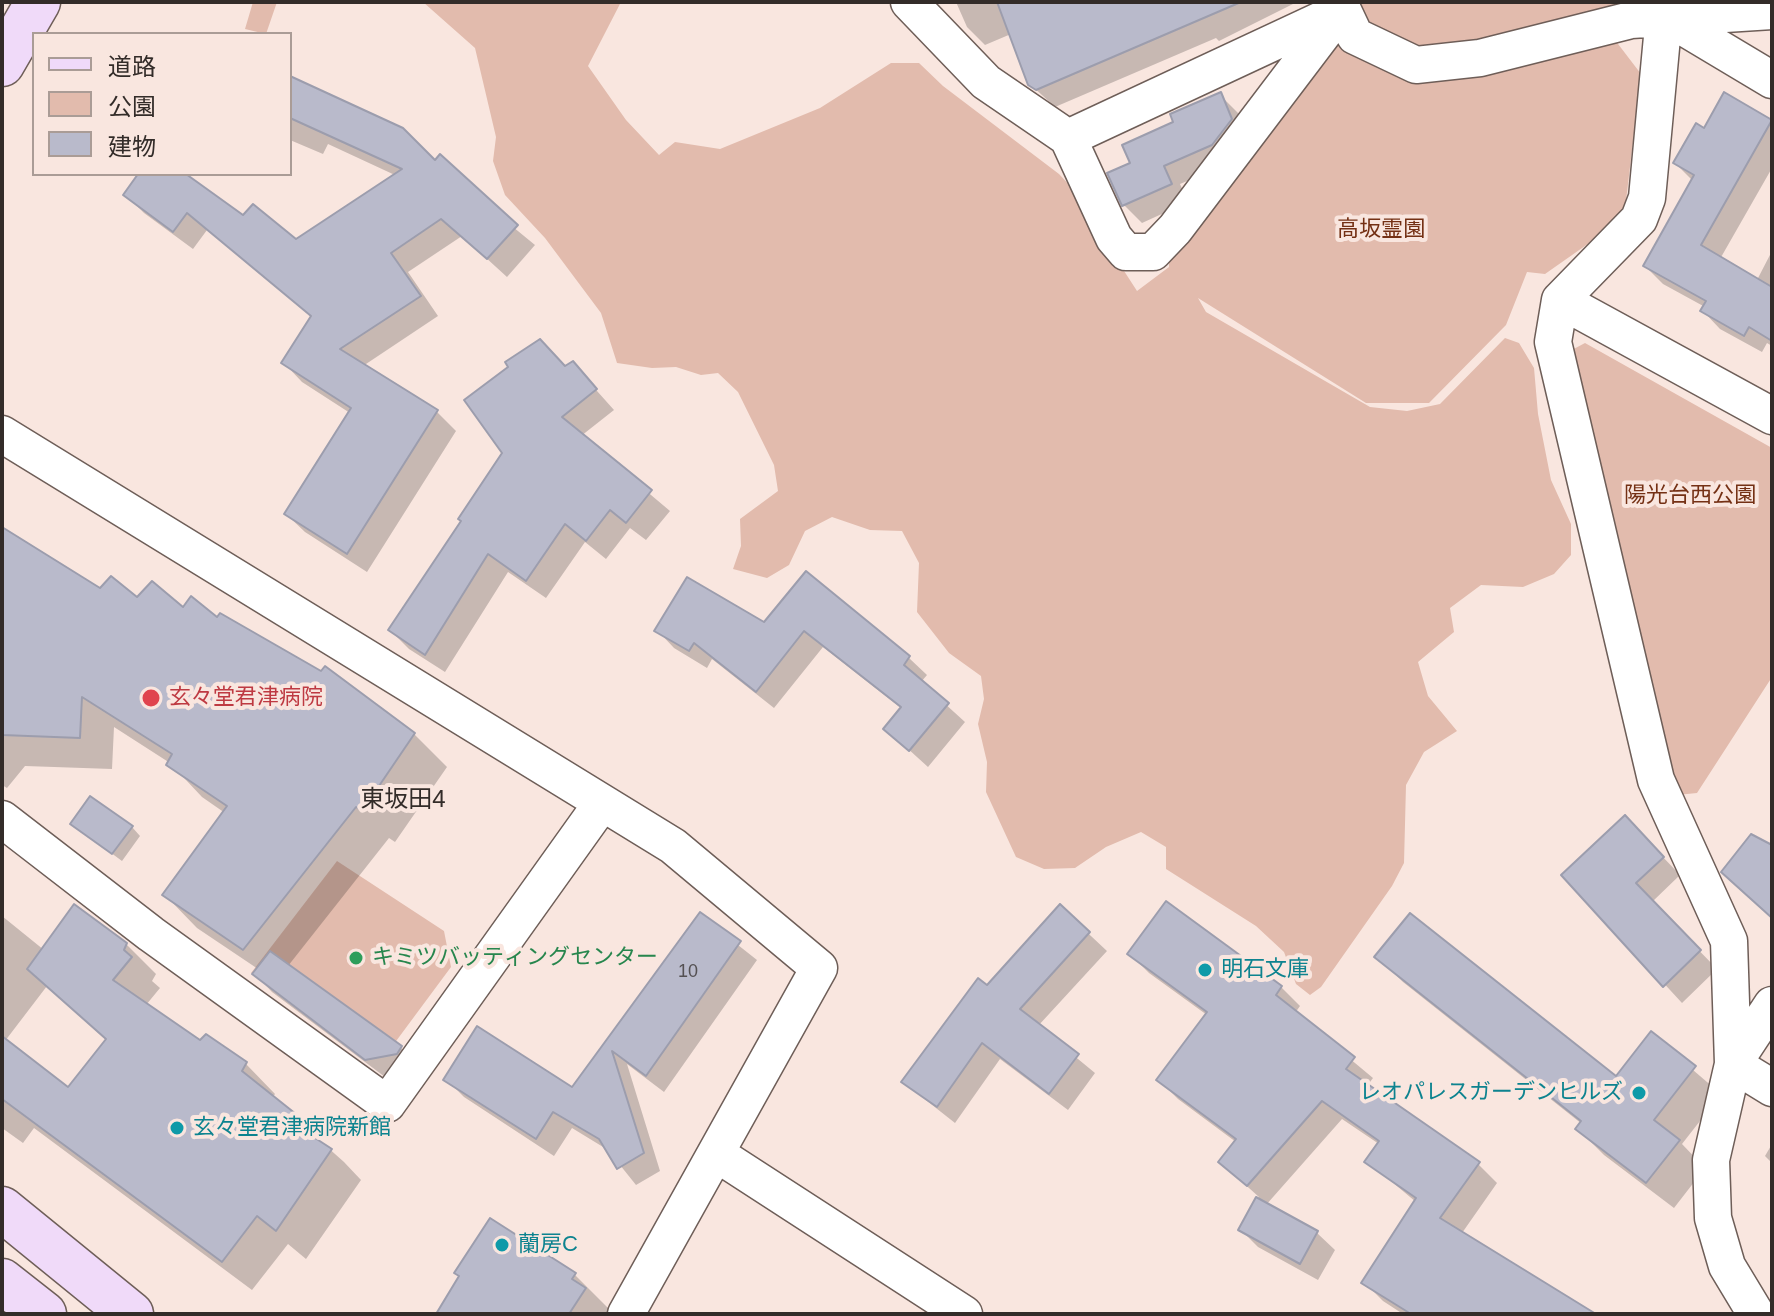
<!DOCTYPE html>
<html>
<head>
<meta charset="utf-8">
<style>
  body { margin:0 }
  #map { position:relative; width:1774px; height:1316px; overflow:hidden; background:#f9e6df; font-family:Arial,"Noto Sans JP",sans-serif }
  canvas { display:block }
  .frame { position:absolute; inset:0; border:4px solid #332c29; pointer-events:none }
  .legend { position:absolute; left:32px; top:32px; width:260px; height:144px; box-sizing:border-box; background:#f9e6df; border:2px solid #aa9c96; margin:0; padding:10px 14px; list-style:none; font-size:24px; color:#332c29 }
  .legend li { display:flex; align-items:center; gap:16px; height:40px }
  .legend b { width:40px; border:2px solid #aa9c96 }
</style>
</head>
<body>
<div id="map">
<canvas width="1774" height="1316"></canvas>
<div class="frame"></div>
<ul class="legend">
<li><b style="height:10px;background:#f0daf9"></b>道路</li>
<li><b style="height:22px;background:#e2bbad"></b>公園</li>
<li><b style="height:22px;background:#b9bacb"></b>建物</li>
</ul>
</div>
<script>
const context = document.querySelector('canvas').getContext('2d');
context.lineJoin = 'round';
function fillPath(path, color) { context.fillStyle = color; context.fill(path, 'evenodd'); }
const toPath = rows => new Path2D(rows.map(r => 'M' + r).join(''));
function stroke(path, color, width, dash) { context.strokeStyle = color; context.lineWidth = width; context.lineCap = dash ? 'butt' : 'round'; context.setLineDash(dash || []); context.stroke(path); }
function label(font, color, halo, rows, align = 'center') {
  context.font = font + ' Arial,"Noto Sans JP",sans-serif'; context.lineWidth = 8; context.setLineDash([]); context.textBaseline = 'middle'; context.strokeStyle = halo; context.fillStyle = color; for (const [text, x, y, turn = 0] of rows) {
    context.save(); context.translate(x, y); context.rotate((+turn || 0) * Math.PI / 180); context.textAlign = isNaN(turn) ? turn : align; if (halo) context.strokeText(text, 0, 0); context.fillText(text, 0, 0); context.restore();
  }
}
fillPath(toPath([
  [253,2,277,2,266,34,245,29],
  [423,2,621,2,588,66,626,120,659,155,675,142,720,149,820,108,891,63,919,63,943,86,1059,174,1090,207,1106,243,1137,291,1169,267,1169,258,1337,40,1385,63,1615,40,1641,74,1625,209,1612,227,1545,274,1527,272,1506,325,1429,403,1366,403,1198,298,1206,312,1370,407,1407,411,1440,404,1505,338,1519,343,1534,368,1538,414,1551,480,1571,524,1571,555,1554,574,1523,587,1481,585,1450,608,1454,632,1418,662,1428,696,1457,731,1424,752,1406,785,1404,863,1392,886,1321,987,1310,995,1296,984,1284,952,1256,926,1166,869,1166,847,1141,832,1106,847,1075,868,1044,869,1016,857,986,792,987,762,978,724,984,699,981,676,949,653,917,612,919,563,902,531,870,530,832,517,805,531,789,565,767,578,733,569,741,546,740,519,778,491,774,465,738,392,718,373,701,375,676,367,652,368,617,363,601,313,545,238,505,195,493,161,496,137,475,48],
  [1355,2,1620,2,1620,13,1419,58,1368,29],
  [1585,343,1772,448,1772,677,1697,793,1677,795,1570,351],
  [337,861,444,931,451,967,385,1056,365,1060,251,973]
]), '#e2bbad');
fillPath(toPath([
  [956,2,1297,2,1219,41,1216,38,1055,107,1030,84,1011,34,985,45,967,27],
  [290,80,435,163,535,245,507,277,462,236,408,272,438,316,363,366,437,412,456,431,367,572,305,532,286,514,350,413,302,382,284,363,313,318,207,230,193,249,144,213,125,194,140,174,183,174,244,218,296,242,397,176,328,144,323,154,290,140],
  [1220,95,1238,113,1249,137,1230,163,1180,184,1188,202,1142,223,1124,205,1132,164],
  [1771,121,1772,168,1720,259,1757,280,1772,251,1772,346,1767,343,1762,352,1720,329,1703,311,1705,307,1663,284,1645,266,1693,181,1675,163,1705,131],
  [572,363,614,410,581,436,670,511,646,540,630,528,606,559,585,542,546,598,508,572,445,672,409,649,390,630,566,368],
  [2,552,101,591,218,620,322,673,326,669,414,734,447,767,395,842,389,838,288,966,401,1048,419,1066,385,1077,272,992,255,974,258,969,197,928,165,895,225,813,202,797,170,763,114,727,112,769,25,766,7,788,2,785],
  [806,574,909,658,927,675,921,682,965,722,928,767,885,728,902,709,823,647,774,708,712,659,707,668,674,648,657,630,764,624],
  [72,824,132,827,140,836,122,861],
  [1642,835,1680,875,1652,902,1717,969,1682,1003,1564,875],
  [1167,904,1281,987,1300,1006,1295,1013,1373,1078,1367,1086,1478,1164,1497,1183,1462,1233,1584,1314,1403,1314,1383,1301,1364,1282,1416,1202,1367,1161,1379,1144,1342,1119,1266,1205,1317,1233,1335,1250,1318,1280,1258,1247,1241,1230,1259,1197,1220,1162,1236,1142,1178,1099,1159,1080,1207,1015,1149,973,1130,954],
  [1060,907,1107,951,1038,1026,1095,1073,1068,1110,1000,1059,955,1123,903,1082],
  [700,915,757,960,664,1092,627,1064,660,1171,636,1185,608,1150,572,1128,554,1156,464,1097,446,1079,572,1090],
  [2,916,44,950,126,944,156,974,152,981,160,988,146,1005,200,1043,246,1064,275,1094,272,1098,344,1162,361,1180,306,1259,288,1244,252,1290,34,1128,23,1143,2,1128],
  [47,986,107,1041,68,1090,5,1041],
  [1377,956,1617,1079,1651,1034,1721,1094,1682,1144,1705,1168,1674,1208,1604,1155,1578,1129,1582,1124,1403,982],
  [1772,1144,1772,1163,1765,1156],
  [575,1275,614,1314,439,1314]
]), '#0003');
const building = toPath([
  [997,2,1241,2,1036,90,1028,85,997,2],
  [290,76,403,128,435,160,440,154,518,225,487,259,441,219,391,253,421,296,340,349,438,410,347,554,284,514,351,408,281,363,311,316,187,213,173,232,123,195,138,174,186,174,243,215,253,204,296,239,402,169,290,118,290,76],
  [1221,92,1232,119,1212,145,1164,166,1172,184,1122,206,1107,173,1130,163,1122,145,1173,122,1170,114,1221,92],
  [1724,92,1772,120,1701,245,1772,287,1772,341,1749,327,1744,336,1700,311,1706,301,1643,266,1694,175,1673,163,1696,123,1704,128,1724,92],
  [540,339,565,366,573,361,597,389,562,417,652,490,626,523,610,510,586,541,565,524,526,581,488,554,425,655,388,630,461,521,458,519,502,453,464,400,508,367,505,362,540,339],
  [2,527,100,588,111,576,137,597,152,581,183,607,191,596,217,617,220,613,321,671,325,666,415,733,362,811,356,807,243,950,162,895,227,806,166,765,172,754,82,697,80,738,2,735,2,527],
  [806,571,910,656,904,665,949,703,909,751,883,729,901,707,804,631,756,692,694,643,689,651,654,631,687,577,764,622,806,571],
  [90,796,133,826,112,854,70,824,90,796],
  [1625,815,1664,857,1636,883,1701,950,1663,987,1561,875,1625,815],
  [1751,834,1772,845,1772,918,1721,872,1751,834],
  [1166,901,1282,986,1276,995,1355,1057,1346,1069,1480,1162,1440,1218,1596,1314,1411,1314,1361,1283,1416,1198,1364,1162,1379,1141,1322,1101,1247,1186,1218,1162,1236,1139,1156,1080,1207,1012,1127,954,1166,901],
  [74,904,127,943,124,950,132,957,113,980,200,1040,206,1034,247,1062,242,1071,316,1130,312,1136,332,1149,276,1231,257,1216,222,1262,2,1099,2,1036,68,1087,106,1039,27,969,74,904],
  [1060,904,1090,932,1020,1009,1079,1054,1049,1094,982,1043,937,1107,901,1082,978,978,987,985,1060,904],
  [700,912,741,941,646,1076,612,1051,644,1153,617,1169,599,1139,553,1112,536,1139,443,1080,477,1026,572,1087,700,912],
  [1410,913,1616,1076,1651,1031,1696,1066,1654,1120,1680,1140,1646,1183,1575,1129,1581,1121,1374,957,1410,913],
  [270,951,402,1046,397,1054,365,1060,252,974,270,951],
  [1256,1197,1318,1231,1300,1264,1238,1230,1256,1197],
  [490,1218,576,1273,572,1279,586,1288,569,1314,436,1314,459,1276,454,1273,490,1218]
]);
fillPath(building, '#b9bacb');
stroke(building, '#9c9dad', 2);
const street = toPath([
  [909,2,986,82,1068,138,1114,238,1126,252,1153,252,1175,229,1341,10],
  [1339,2,1355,36,1416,65,1480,58,1631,20,1772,11],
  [1068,138,1336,13],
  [1560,300,1772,416],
  [2,434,673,846,819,968,626,1314],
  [2,819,151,934,387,1104,602,803],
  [1733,1064,1772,1005],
  [1733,1064,1772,1088],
  [717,1154,964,1314],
  [1756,1314,1727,1266,1713,1218,1711,1160,1733,1064,1729,941,1656,780,1553,342,1560,300,1639,219,1647,198,1662,37,1670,19,1772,80]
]);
const secondary = toPath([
  [2,64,38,2],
  [2,1209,131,1314],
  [2,1281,44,1314]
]);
stroke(street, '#6e5e58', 39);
stroke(secondary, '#6e5e58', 47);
stroke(street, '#fff', 36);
stroke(secondary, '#f0daf9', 44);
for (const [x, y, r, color] of [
  [151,698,10,"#e0444e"],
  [356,958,8,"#2e9e5b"],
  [1205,970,8,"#0f9aa8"],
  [1639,1093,8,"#0f9aa8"],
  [177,1128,8,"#0f9aa8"],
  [502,1245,8,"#0f9aa8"]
]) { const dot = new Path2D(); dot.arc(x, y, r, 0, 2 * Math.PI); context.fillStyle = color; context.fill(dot); stroke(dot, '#f9e6df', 3); }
label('18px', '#545052', null, [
  ["10",688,972]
]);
label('22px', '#743014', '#f9e6df', [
  ["高坂霊園",1381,230],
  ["陽光台西公園",1690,496]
]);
label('22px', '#be3a42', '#f9e6df', [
  ["玄々堂君津病院",169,698]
], 'left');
label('22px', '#27864d', '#f9e6df', [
  ["キミツバッティングセンター",372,958]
], 'left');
label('22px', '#0d838f', '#f9e6df', [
  ["明石文庫",1221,970],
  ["レオパレスガーデンヒルズ",1623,1093,"right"],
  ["玄々堂君津病院新館",193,1128],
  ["蘭房C",518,1245]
], 'left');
label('24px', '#332c29', '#f9e6df', [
  ["東坂田4",403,800]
]);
</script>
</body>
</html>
